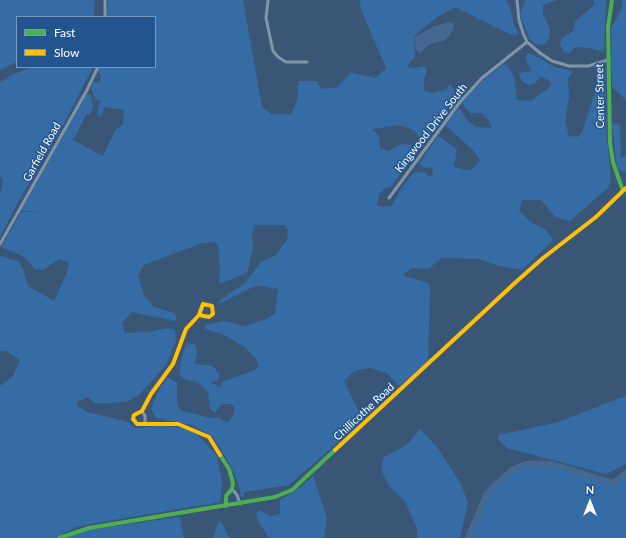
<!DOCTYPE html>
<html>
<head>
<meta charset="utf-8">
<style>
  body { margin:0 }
  #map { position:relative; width:626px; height:538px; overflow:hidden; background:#3a5676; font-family:Lato,sans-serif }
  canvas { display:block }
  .legend { position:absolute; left:16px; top:16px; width:140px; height:52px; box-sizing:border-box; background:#22558f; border:1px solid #7a99bc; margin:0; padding:5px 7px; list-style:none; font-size:12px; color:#fff }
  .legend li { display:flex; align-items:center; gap:8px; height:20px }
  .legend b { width:20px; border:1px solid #7a99bc }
  .north { position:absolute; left:570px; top:482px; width:40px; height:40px; -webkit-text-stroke:3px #22558f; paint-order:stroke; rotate:0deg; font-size:11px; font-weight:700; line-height:16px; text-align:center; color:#fff }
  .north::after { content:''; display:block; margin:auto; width:14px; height:18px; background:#fff; clip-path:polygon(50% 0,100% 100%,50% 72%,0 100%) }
</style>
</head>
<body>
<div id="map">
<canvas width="626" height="538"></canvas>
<ul class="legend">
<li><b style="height:5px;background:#4caf50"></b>Fast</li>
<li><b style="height:5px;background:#ffc107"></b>Slow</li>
</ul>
<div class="north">N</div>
</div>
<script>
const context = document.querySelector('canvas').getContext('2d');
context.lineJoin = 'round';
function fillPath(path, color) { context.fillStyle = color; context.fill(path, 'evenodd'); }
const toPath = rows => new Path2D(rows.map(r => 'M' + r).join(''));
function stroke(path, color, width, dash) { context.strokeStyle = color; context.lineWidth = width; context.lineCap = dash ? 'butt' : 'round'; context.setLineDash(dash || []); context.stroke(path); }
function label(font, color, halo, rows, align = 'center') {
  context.font = font + ' Lato,sans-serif'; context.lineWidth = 3; context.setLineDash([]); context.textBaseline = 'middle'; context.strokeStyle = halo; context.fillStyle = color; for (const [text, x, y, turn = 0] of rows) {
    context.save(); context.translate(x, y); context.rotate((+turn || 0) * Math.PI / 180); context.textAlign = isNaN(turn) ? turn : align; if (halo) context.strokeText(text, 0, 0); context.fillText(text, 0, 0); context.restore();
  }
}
fillPath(toPath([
  [0,0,95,0,94,17,17,17,17,62,0,70],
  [108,0,243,0,262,107,271,114,291,114,297,101,299,81,317,81,321,89,338,87,351,72,375,78,386,68,361,10,360,0,506,0,510,8,514,25,519,34,512,35,497,28,455,7,436,18,414,36,415,56,407,67,414,68,425,66,427,71,424,78,424,91,432,93,446,90,450,84,454,89,455,100,435,130,423,143,414,130,399,125,372,129,379,136,380,148,388,151,402,144,411,145,412,149,408,163,392,186,385,188,379,195,377,205,381,207,392,206,399,192,413,173,424,172,430,177,433,173,432,167,424,168,419,164,438,136,457,149,454,166,464,170,473,169,480,160,473,150,445,125,459,108,468,121,476,127,492,128,489,121,482,113,471,113,465,108,463,101,483,80,501,66,506,64,514,77,517,100,531,101,549,88,552,82,541,77,536,82,529,85,522,82,519,73,531,71,525,58,528,53,542,59,554,67,573,71,568,79,569,97,565,121,569,136,578,137,582,132,598,84,598,78,602,71,605,71,606,128,611,180,608,188,570,221,555,217,541,200,522,200,519,210,529,221,546,230,553,240,522,270,499,266,479,259,442,258,428,269,412,268,404,274,404,276,428,283,430,287,428,362,399,386,387,373,370,368,354,371,344,381,362,418,350,432,289,485,244,492,244,498,241,496,238,483,230,464,213,437,193,425,156,418,151,409,157,393,167,377,177,383,177,404,182,411,206,417,220,418,227,423,233,417,235,408,232,404,222,404,215,413,210,409,208,392,197,382,184,379,181,376,179,372,183,354,186,345,195,343,197,353,195,364,213,366,220,376,218,380,211,382,215,385,221,387,222,382,255,370,259,366,256,359,245,347,222,334,205,329,205,325,223,321,246,326,266,319,275,314,278,288,272,289,269,287,255,286,219,304,220,300,245,283,261,262,275,256,287,240,288,230,285,225,255,225,252,234,253,248,247,273,219,284,220,271,218,244,213,242,202,243,144,265,138,276,144,295,154,307,174,313,177,319,175,321,132,312,122,323,125,333,147,332,169,328,175,330,176,341,166,365,139,395,128,401,113,403,95,403,88,397,78,401,77,406,87,412,128,422,135,428,161,426,183,428,197,434,217,456,222,483,220,502,79,526,54,538,0,538,0,386,13,376,20,360,6,351,0,351,0,256,18,261,23,269,28,286,54,301,67,272,69,263,59,259,43,270,35,269,23,256,1,247,21,212,47,212,56,202,46,212,21,211,86,95,90,94,91,97,93,107,90,115,87,113,73,140,103,156,116,129,123,125,124,110,104,107,102,117,97,114,100,101,96,100,91,89,93,82,99,82,101,75,98,71,101,67,155,67,155,17,107,17],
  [526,0,557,0,543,5,543,14,550,30,549,38,545,44,536,45,529,38,520,14],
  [593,0,606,0,604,52,591,48,575,47,570,53,564,52,560,45,561,39,573,31,575,21,592,7,595,3],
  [622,0,626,0,626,100,612,87,611,28,622,9],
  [32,67,93,67,60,131,18,202,0,237,0,195,3,181,0,176,0,82,12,75],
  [612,123,620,125,621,158,626,156,626,171,622,172,617,167],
  [626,396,626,464,606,474,507,448,499,440,498,435,555,423],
  [420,429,437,447,461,484,468,503,460,538,417,538,417,528,404,500,390,487,381,470,383,458,408,444],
  [526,464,552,464,612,483,626,473,626,538,468,538,487,493,512,470],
  [313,476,327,518,324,538,269,538,259,522,256,514,260,510,270,516,280,514,280,500,301,487],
  [180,517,184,538,65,538,75,533,94,529],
  [219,521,223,525,229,538,213,538]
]), '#366ca5');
fillPath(toPath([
  [450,22,453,23,454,27,449,36,445,40,428,45,421,53,416,50,415,37,434,26]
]), '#456890');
stroke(toPath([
  [468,538,487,493,512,470,526,464,552,464,613,483,626,473]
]), '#456890', 6);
stroke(toPath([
  [268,0,266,18,273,51,278,57,286,62,307,62],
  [517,0,519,20,523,33,527,42,540,53,552,61,569,66,588,66,608,60],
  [105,17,105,0],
  [389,198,460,102,482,78,527,42],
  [0,244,87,90,98,67],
  [142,411,145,416,145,424],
  [232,489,237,495,240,504]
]), '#8195a9', 3);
stroke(toPath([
  [612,0,608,27,610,143,613,162,623,191],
  [220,455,229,469,233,483,232,489,226,496,226,506],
  [59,538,89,528,275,497,292,490,335,450]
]), '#4caf50', 4);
stroke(toPath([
  [199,315,209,317,213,314,212,306,203,304,199,315,186,329,173,364,151,394,142,411,134,415,133,419,137,424,178,424,209,437,220,455],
  [335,450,517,281,543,258,596,217,626,188]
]), '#ffc107', 4);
label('11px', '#fff', '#22558f', [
  ["Center Street",600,96,-91],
  ["Kingwood Drive South",431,128,-52],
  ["Garfield Road",42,152,-61],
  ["Chillicothe Road",364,412,-43]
]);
</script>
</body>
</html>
